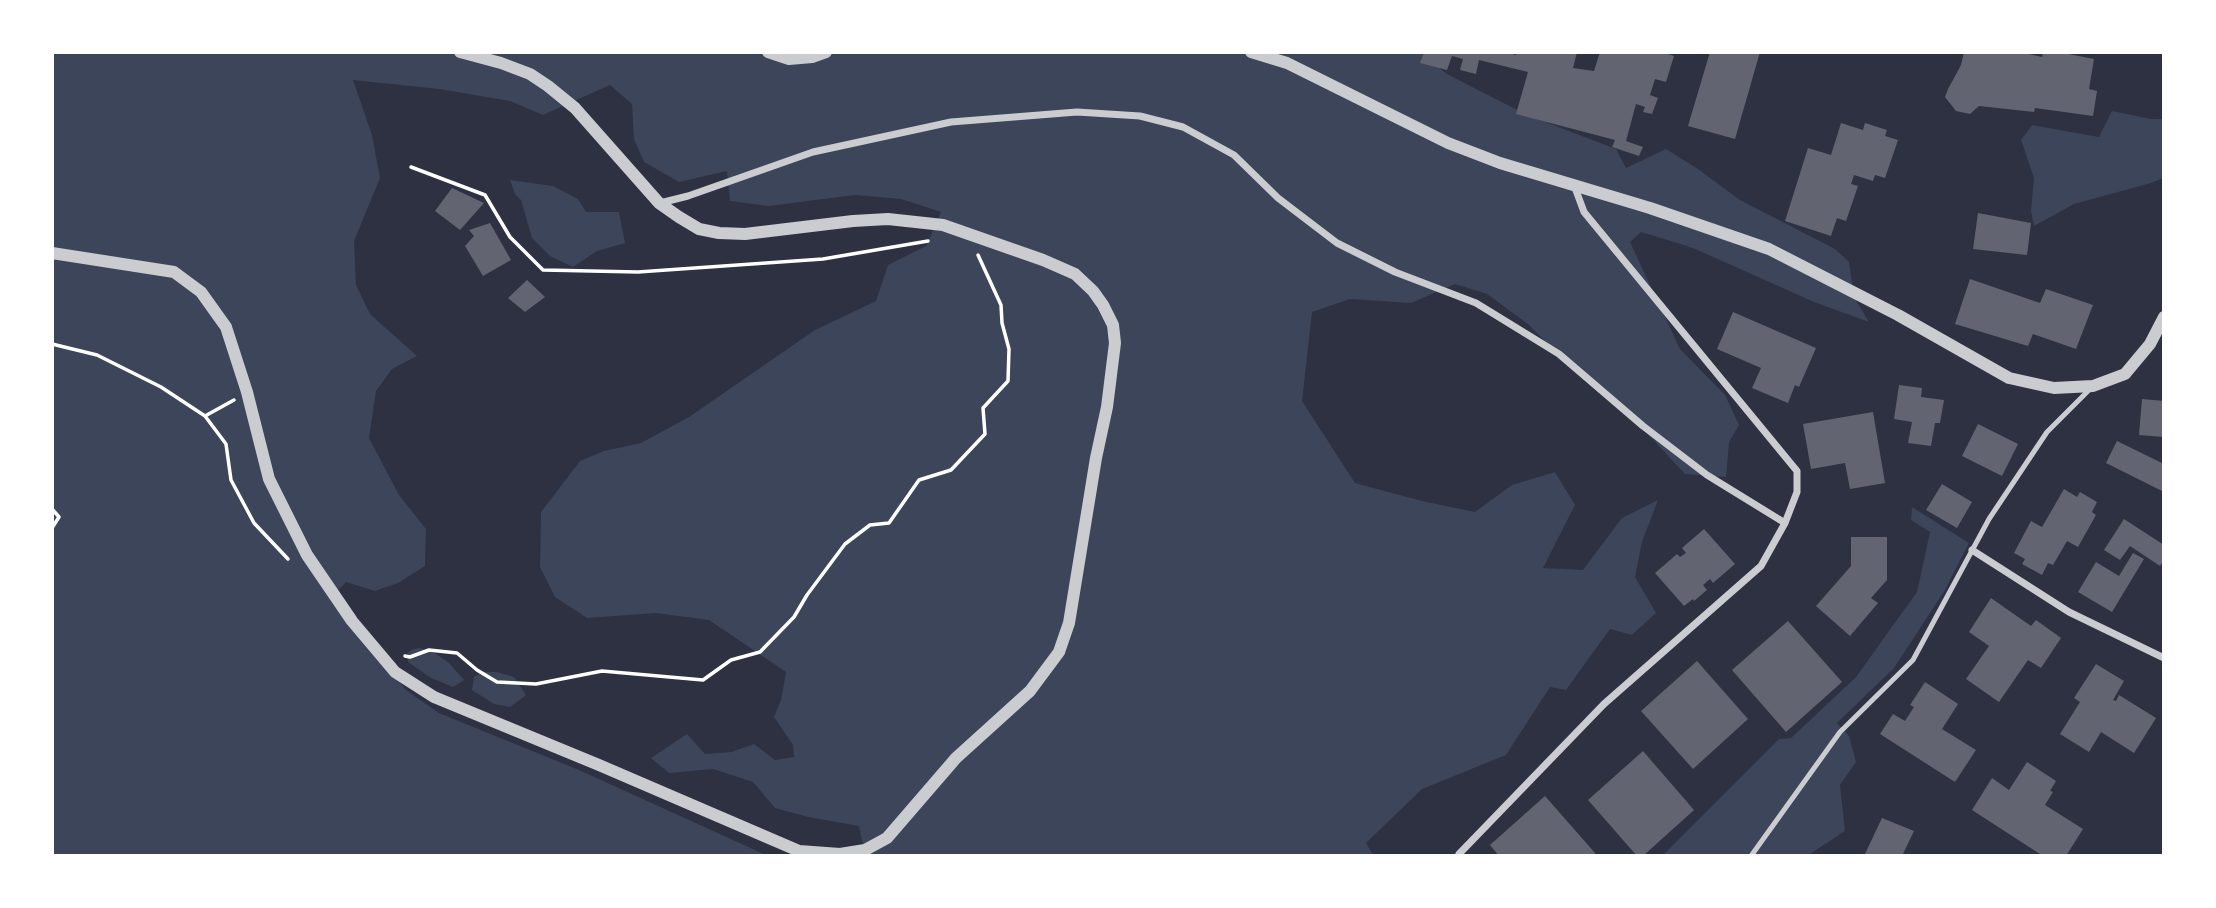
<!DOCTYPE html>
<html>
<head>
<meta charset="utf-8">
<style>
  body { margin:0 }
  #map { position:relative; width:2216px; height:908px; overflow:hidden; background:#2d3142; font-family:Roboto,sans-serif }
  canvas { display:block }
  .frame { position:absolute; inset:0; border:54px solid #fff; pointer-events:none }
</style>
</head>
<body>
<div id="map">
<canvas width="2216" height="908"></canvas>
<div class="frame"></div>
</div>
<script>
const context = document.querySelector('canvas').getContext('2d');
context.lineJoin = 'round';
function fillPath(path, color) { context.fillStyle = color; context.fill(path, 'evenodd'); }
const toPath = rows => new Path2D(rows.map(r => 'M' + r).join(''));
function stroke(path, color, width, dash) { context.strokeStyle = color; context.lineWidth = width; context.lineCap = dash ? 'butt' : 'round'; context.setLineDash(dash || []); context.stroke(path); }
fillPath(toPath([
  [52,53,1421,53,1447,74,1527,115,1616,149,1626,168,1666,149,1698,169,1740,200,1835,249,1849,262,1854,297,1869,322,1814,302,1693,248,1641,232,1630,242,1680,349,1725,395,1739,425,1729,442,1726,477,1685,474,1631,416,1570,366,1529,325,1487,294,1455,284,1411,303,1350,299,1312,312,1302,401,1355,483,1422,501,1475,512,1512,485,1555,472,1575,505,1543,568,1583,570,1622,518,1658,500,1642,542,1635,577,1656,613,1632,635,1610,629,1566,690,1550,687,1506,755,1422,789,1366,843,1373,855,865,855,859,826,808,817,775,808,753,782,713,769,669,773,651,758,687,734,705,754,731,752,754,744,775,760,794,757,793,745,774,717,781,700,786,672,709,620,656,613,587,618,555,597,540,567,541,512,580,461,604,451,641,443,689,417,815,330,876,301,888,265,926,246,941,212,901,199,855,195,769,206,730,201,727,171,679,182,644,162,634,139,632,104,610,85,543,115,510,101,439,89,353,80,372,135,380,178,354,241,356,285,370,314,417,356,392,369,376,391,369,438,399,495,426,529,425,566,398,583,375,591,346,582,330,599,406,690,439,713,579,770,766,855,53,855],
  [2112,111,2151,119,2163,119,2163,178,2151,183,2074,204,2034,226,2031,211,2034,178,2021,140,2032,125,2099,137],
  [510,180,553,186,578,199,586,212,619,212,625,243,597,251,573,267,550,256,532,238,521,200,515,194],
  [1912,507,1969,543,1945,590,1894,668,1837,723,1849,736,1856,762,1840,785,1845,831,1810,854,1803,855,1662,856,1779,739,1791,738,1856,677,1917,592,1930,532,1911,520],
  [419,648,432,651,449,663,464,680,453,687,431,678,408,662,407,654,411,650],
  [483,672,497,672,514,677,526,695,510,707,494,704,472,690,474,677]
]), '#3c4559');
fillPath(toPath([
  [1424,52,1505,52,1516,55,1517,52,1577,52,1573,68,1594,71,1600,52,1662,52,1674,56,1666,82,1655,79,1650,95,1658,98,1652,114,1643,112,1645,107,1636,104,1626,141,1643,147,1639,156,1612,147,1615,140,1516,114,1528,72,1479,60,1476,74,1460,70,1463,59,1452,56,1447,70,1420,63],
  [1710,52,1760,52,1735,139,1688,126],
  [1964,52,2016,54,2020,52,2042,57,2043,52,2058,52,2094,59,2089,89,2097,91,2093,116,2035,108,2034,112,1979,106,1970,114,1956,111,1945,97,1948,89,1961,65],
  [1841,123,1863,130,1865,123,1887,130,1885,136,1898,140,1885,178,1875,175,1873,181,1854,175,1851,184,1858,186,1846,221,1837,218,1831,236,1785,221,1808,148,1831,155],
  [452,188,484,203,460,230,435,211],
  [1978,213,2031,223,2027,255,1973,249],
  [490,223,511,260,483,276,465,246,474,236,469,230],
  [1970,279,2040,303,2046,289,2093,305,2076,349,2033,334,2028,346,1955,324],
  [527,280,545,297,525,312,508,298],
  [1733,312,1816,348,1799,387,1795,385,1788,403,1752,388,1761,368,1717,349],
  [1899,385,1922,388,1921,397,1944,400,1940,423,1935,423,1931,446,1908,443,1912,422,1894,419],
  [2142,399,2164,401,2164,437,2139,435],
  [1873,412,1885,483,1850,489,1845,463,1811,469,1803,424],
  [1978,424,2018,444,2002,476,1962,456],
  [2117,441,2164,464,2164,492,2106,463],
  [1942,484,1972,502,1957,528,1926,510],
  [2064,489,2077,497,2080,492,2097,502,2092,512,2096,515,2078,547,2067,541,2053,565,2048,563,2042,575,2022,564,2025,559,2014,553,2031,521,2042,527],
  [2124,519,2164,545,2164,560,2160,566,2130,546,2120,560,2104,550],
  [1704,529,1735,564,1713,583,1710,579,1703,585,1707,590,1694,601,1693,599,1684,606,1655,573,1677,554,1680,557,1686,553,1682,548],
  [1851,537,1887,537,1887,580,1871,598,1878,603,1850,636,1816,606,1851,566],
  [2133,553,2144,559,2112,612,2078,592,2096,562,2119,576],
  [1991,598,2031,626,2036,620,2061,638,2041,668,2028,660,1999,702,1966,679,1989,646,1969,632],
  [1788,621,1842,682,1786,732,1732,670],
  [1697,661,1748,719,1693,769,1641,711],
  [2096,664,2124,681,2113,700,2116,701,2119,695,2156,718,2134,753,2101,732,2089,752,2060,734,2080,702,2074,698],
  [1925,682,1958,704,1942,729,1976,750,1955,782,1880,734,1893,714,1905,721,1914,707,1910,705],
  [1643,751,1694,810,1643,856,1637,856,1588,800],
  [2027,762,2056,781,2050,791,2053,792,2045,805,2083,829,2066,856,2043,856,1972,810,1992,778,2009,790],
  [1545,796,1595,853,1593,856,1499,856,1490,845],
  [1882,818,1914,831,1902,856,1864,856]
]), '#626471');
stroke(toPath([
  [411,167,485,195,510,237,543,270,638,272,823,259,928,241],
  [52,344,97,355,161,387,205,416,234,400],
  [205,416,226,444,231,480,254,523,288,559],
  [52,509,59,517,52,528],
  [405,656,410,657,429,650,457,653,477,670,497,682,536,684,602,671,703,680,731,660,760,652,794,617,807,595,845,544,870,525,889,523,919,480,951,470,985,434,983,408,1008,381,1009,349,1002,323,1001,305,978,255]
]), '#fff', 3.5);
stroke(toPath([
  [1751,856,1840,732,1913,660,1989,519,2047,432,2090,389]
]), '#caccd0', 5);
stroke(toPath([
  [660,203,688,196,813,152,951,122,1077,112,1140,116,1183,127,1234,155,1278,198,1337,243,1395,272,1476,303,1559,354,1643,426,1707,475,1785,523],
  [1972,550,2069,612,2164,658],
  [1459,854,1604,704,1761,566,1785,523,1797,492,1797,471,1584,212,1574,185]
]), '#caccd0', 7);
stroke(toPath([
  [768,52,789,59,812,57,826,52],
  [1251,52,1287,63,1448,143,1500,163,1650,208,1769,249,1898,315,2009,378,2054,388,2093,386,2125,374,2150,344,2164,317],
  [52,253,174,272,201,292,226,327,247,392,269,479,307,555,352,621,395,672,434,697,599,765,799,851,840,854,865,850,887,838,956,758,1030,691,1059,652,1069,623,1096,458,1107,407,1115,343,1113,325,1103,305,1093,291,1075,274,1043,260,943,225,888,219,853,221,745,234,719,233,699,229,679,217,659,203,575,108,548,86,530,74,501,63,460,52]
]), '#caccd0', 12);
</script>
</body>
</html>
